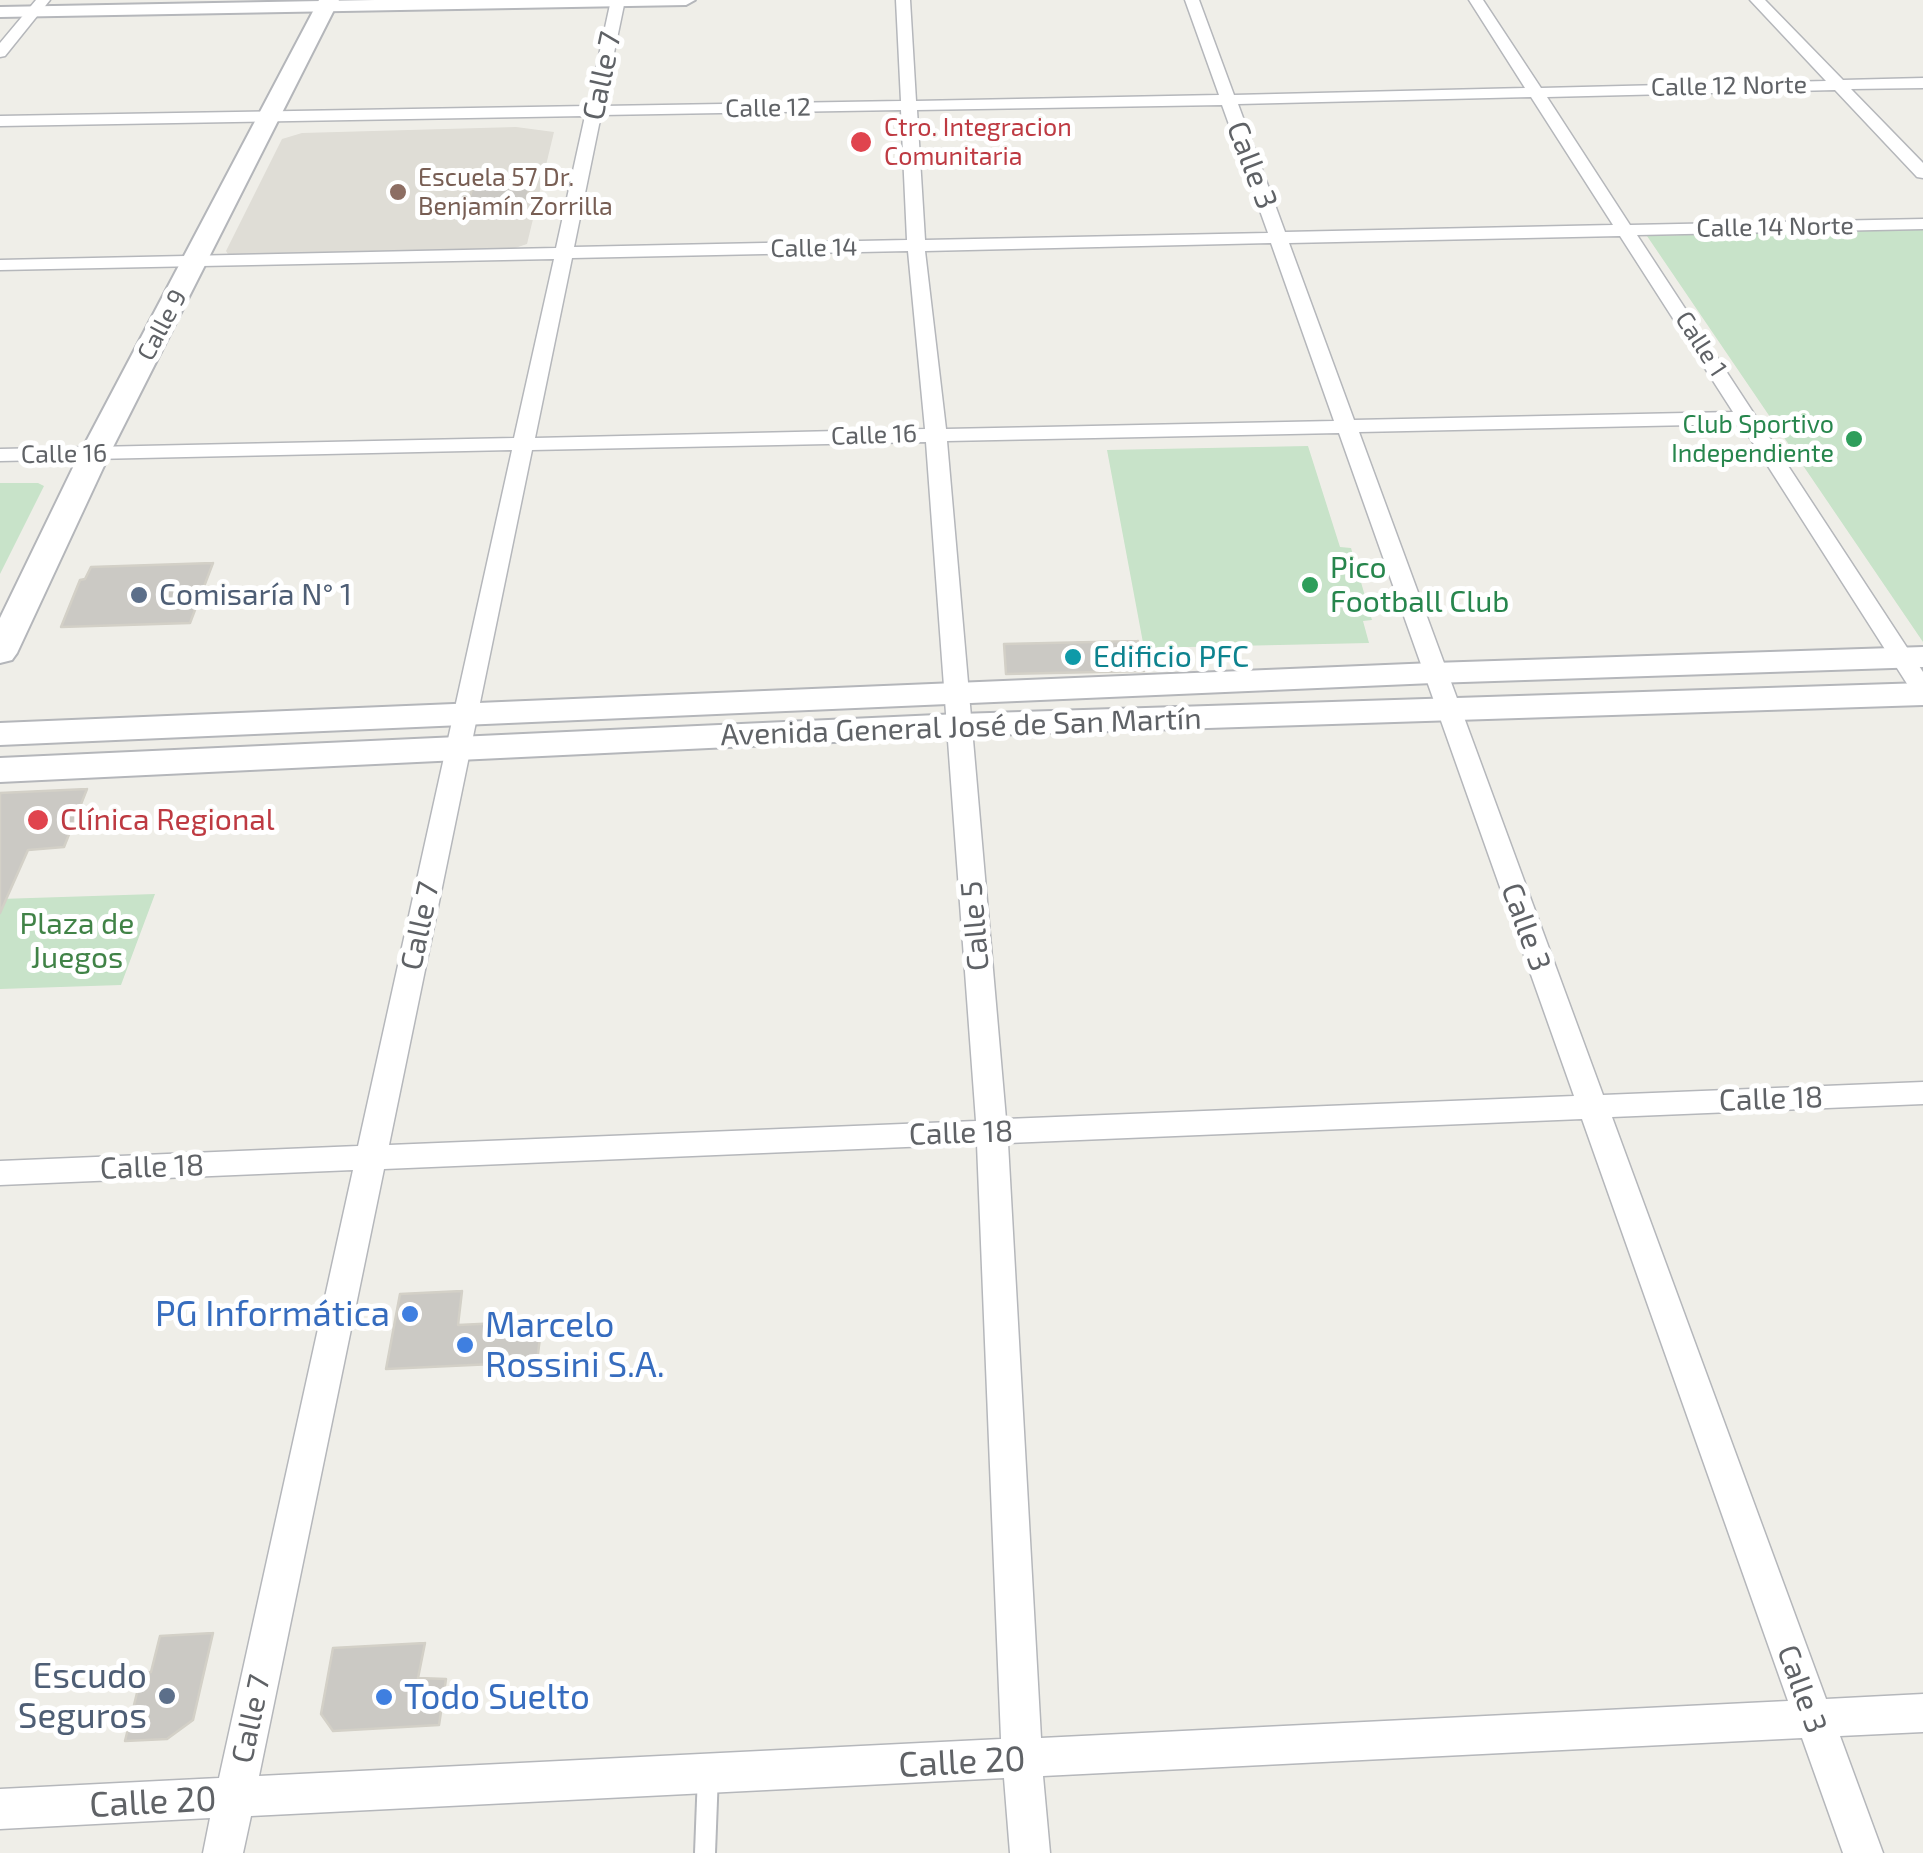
<!DOCTYPE html>
<html>
<head>
<meta charset="utf-8">
<style>
  body { margin:0 }
  canvas { display:block; background:#efeee8 }
</style>
</head>
<body>
<canvas width="1923" height="1853"></canvas>
<script>
const context = document.querySelector('canvas').getContext('2d');
context.lineJoin = 'round';
function fillPath(path, color) { context.fillStyle = color; context.fill(path, 'evenodd'); }
const toPath = rows => new Path2D(rows.map(r => 'M' + r).join(''));
function stroke(path, color, width, dash) { context.strokeStyle = color; context.lineWidth = width; context.lineCap = dash ? 'butt' : 'round'; context.setLineDash(dash || []); context.stroke(path); }
function label(font, color, halo, rows, align = 'center') {
  context.font = font + ' "Exo 2",sans-serif'; context.lineWidth = 10; context.setLineDash([]); context.textBaseline = 'middle'; context.strokeStyle = halo; context.fillStyle = color; for (const [text, x, y, turn = 0] of rows) {
    context.save(); context.translate(x, y); context.rotate((+turn || 0) * Math.PI / 180); context.textAlign = isNaN(turn) ? turn : align; if (halo) context.strokeText(text, 0, 0); context.fillText(text, 0, 0); context.restore();
  }
}
fillPath(toPath([
  [516,127,554,132,527,244,512,249,230,257,226,251,282,139,302,133]
]), '#dfddd6');
fillPath(toPath([
  [1923,229,1923,642,1647,236],
  [1308,446,1340,547,1351,548,1372,620,1363,621,1369,643,1144,648,1107,450],
  [0,483,38,483,44,486,0,574],
  [155,894,121,985,0,989,0,899]
]), '#c8e3c9');
const building = toPath([
  [532,179,522,216,463,218,475,180,532,179],
  [213,563,190,623,61,627,80,580,85,579,91,567,213,563],
  [1138,641,1144,671,1006,674,1004,644,1138,641],
  [87,789,64,847,28,850,0,913,0,793,87,789],
  [462,1291,458,1325,542,1321,537,1362,386,1369,400,1294,462,1291],
  [213,1633,193,1720,167,1739,125,1741,142,1673,151,1672,160,1636,213,1633],
  [425,1643,418,1678,446,1679,439,1725,333,1731,321,1714,333,1648,425,1643]
]);
fillPath(building, '#cbc9c4');
stroke(building, '#d3d0c7', 2.5);
const service = toPath([
  [708,1764,715,1767,718,1774,715,1853,695,1853,698,1774,701,1767,708,1764]
]);
const minor = toPath([
  [36,0,50,0,5,56,0,57,0,43,36,0],
  [611,0,625,0,603,106,901,101,896,0,910,0,916,101,1219,95,1185,0,1199,0,1234,95,1525,88,1469,0,1483,0,1541,88,1826,81,1750,0,1765,0,1843,80,1923,78,1923,88,1851,89,1923,163,1923,178,1917,177,1835,90,1547,97,1630,225,1923,219,1923,229,1637,235,1923,672,1923,697,1911,690,1741,424,1359,432,1603,1095,1923,1082,1923,1104,1612,1117,1826,1699,1923,1694,1923,1732,1840,1736,1883,1853,1843,1853,1802,1738,1043,1776,1050,1853,1010,1853,1004,1778,251,1816,243,1853,203,1853,210,1818,0,1829,0,1789,219,1778,353,1170,0,1185,0,1161,358,1146,512,450,0,461,0,449,514,438,554,259,0,270,0,260,556,248,585,116,0,126,0,116,588,106,611,0],
  [1531,97,1613,225,1285,232,1238,104,1531,97],
  [1222,105,1268,233,925,240,917,110,1222,105],
  [901,110,907,240,574,247,601,115,901,110],
  [1620,236,1733,412,1354,420,1289,243,1620,236],
  [1271,243,1334,421,946,429,925,251,1271,243],
  [908,251,925,429,535,438,572,258,908,251],
  [1339,433,1574,1096,1006,1119,947,441,1339,433],
  [926,442,976,1121,389,1145,532,450,926,442],
  [1582,1119,1788,1701,1041,1738,1008,1143,1582,1119],
  [977,1144,1001,1739,259,1776,384,1169,977,1144]
]);
const tertiary = toPath([
  [375,0,695,0,686,5,0,17,0,7,375,0]
]);
const secondary = toPath([
  [319,0,339,0,110,453,17,653,12,660,0,663,0,618,80,453,319,0],
  [1923,647,1923,667,1433,683,0,745,0,723,1433,663,1923,647],
  [1923,683,1923,705,959,736,0,782,0,758,959,714,1923,683]
]);
stroke(service, '#b5b7bb', 4);
stroke(minor, '#b5b7bb', 3);
stroke(tertiary, '#b5b7bb', 4);
stroke(secondary, '#b4b6ba', 4);
fillPath(service, '#fff');
fillPath(minor, '#fff');
fillPath(tertiary, '#fff');
fillPath(secondary, '#fff');
for (const [x, y, r, color] of [
  [861,142,12,"#e0444e"],
  [398,192,10,"#8d6e63"],
  [1854,439,10,"#2e9e5b"],
  [1310,585,10,"#2e9e5b"],
  [139,595,10,"#5c6f8a"],
  [1073,657,10,"#0f9aa8"],
  [38,820,12,"#e0444e"],
  [410,1314,10,"#3f7fe0"],
  [465,1345,10,"#3f7fe0"],
  [167,1696,10,"#5c6f8a"],
  [384,1697,10,"#3f7fe0"]
]) { const dot = new Path2D(); dot.arc(x, y, r, 0, 2 * Math.PI); context.fillStyle = color; context.fill(dot); stroke(dot, '#fff', 4); }
label('25px', '#5f6266', '#fff', [
  ["Calle 12 Norte",1729,86,-1],
  ["Calle 12",768,108,-1],
  ["Calle 14 Norte",1775,227,-1],
  ["Calle 14",814,248,-1],
  ["Calle 9",162,325,-62],
  ["Calle 1",1701,344,57],
  ["Calle 16",874,435,-2],
  ["Calle 16",64,454,-1]
]);
label('25px', '#be3a42', '#fff', [
  ["Ctro. Integracion",884,128],
  ["Comunitaria",884,157]
], 'left');
label('25px', '#785e54', '#fff', [
  ["Escuela 57 Dr.",418,178],
  ["Benjamín Zorrilla",418,207]
], 'left');
label('25px', '#27864d', '#fff', [
  ["Club Sportivo",1834,425],
  ["Independiente",1834,454]
], 'right');
label('30px', '#5f6266', '#fff', [
  ["Calle 7",602,76,-78],
  ["Calle 3",1252,165,69],
  ["Avenida General José de San Martín",961,727,-2],
  ["Calle 7",420,926,-78],
  ["Calle 5",975,926,-95],
  ["Calle 3",1526,927,70],
  ["Calle 18",1771,1099,-2],
  ["Calle 18",961,1133,-2],
  ["Calle 18",152,1167,-2],
  ["Calle 3",1802,1689,70],
  ["Calle 7",251,1719,-78]
]);
label('30px', '#27864d', '#fff', [
  ["Pico",1330,568],
  ["Football Club",1330,602]
], 'left');
label('30px', '#4e5e75', '#fff', [
  ["Comisaría N° 1",159,595]
], 'left');
label('30px', '#0d838f', '#fff', [
  ["Edificio PFC",1093,657]
], 'left');
label('30px', '#be3a42', '#fff', [
  ["Clínica Regional",60,820]
], 'left');
label('30px', '#418347', '#fff', [
  ["Plaza de",77,924],
  ["Juegos",77,958]
]);
label('35px', '#366cbe', '#fff', [
  ["PG Informática",390,1314,"right"],
  ["Marcelo",485,1325],
  ["Rossini S.A.",485,1365],
  ["Todo Suelto",404,1697]
], 'left');
label('35px', '#4e5e75', '#fff', [
  ["Escudo",147,1676],
  ["Seguros",147,1716]
], 'right');
label('35px', '#5f6266', '#fff', [
  ["Calle 20",962,1762,-3],
  ["Calle 20",153,1802,-3]
]);
</script>
</body>
</html>
